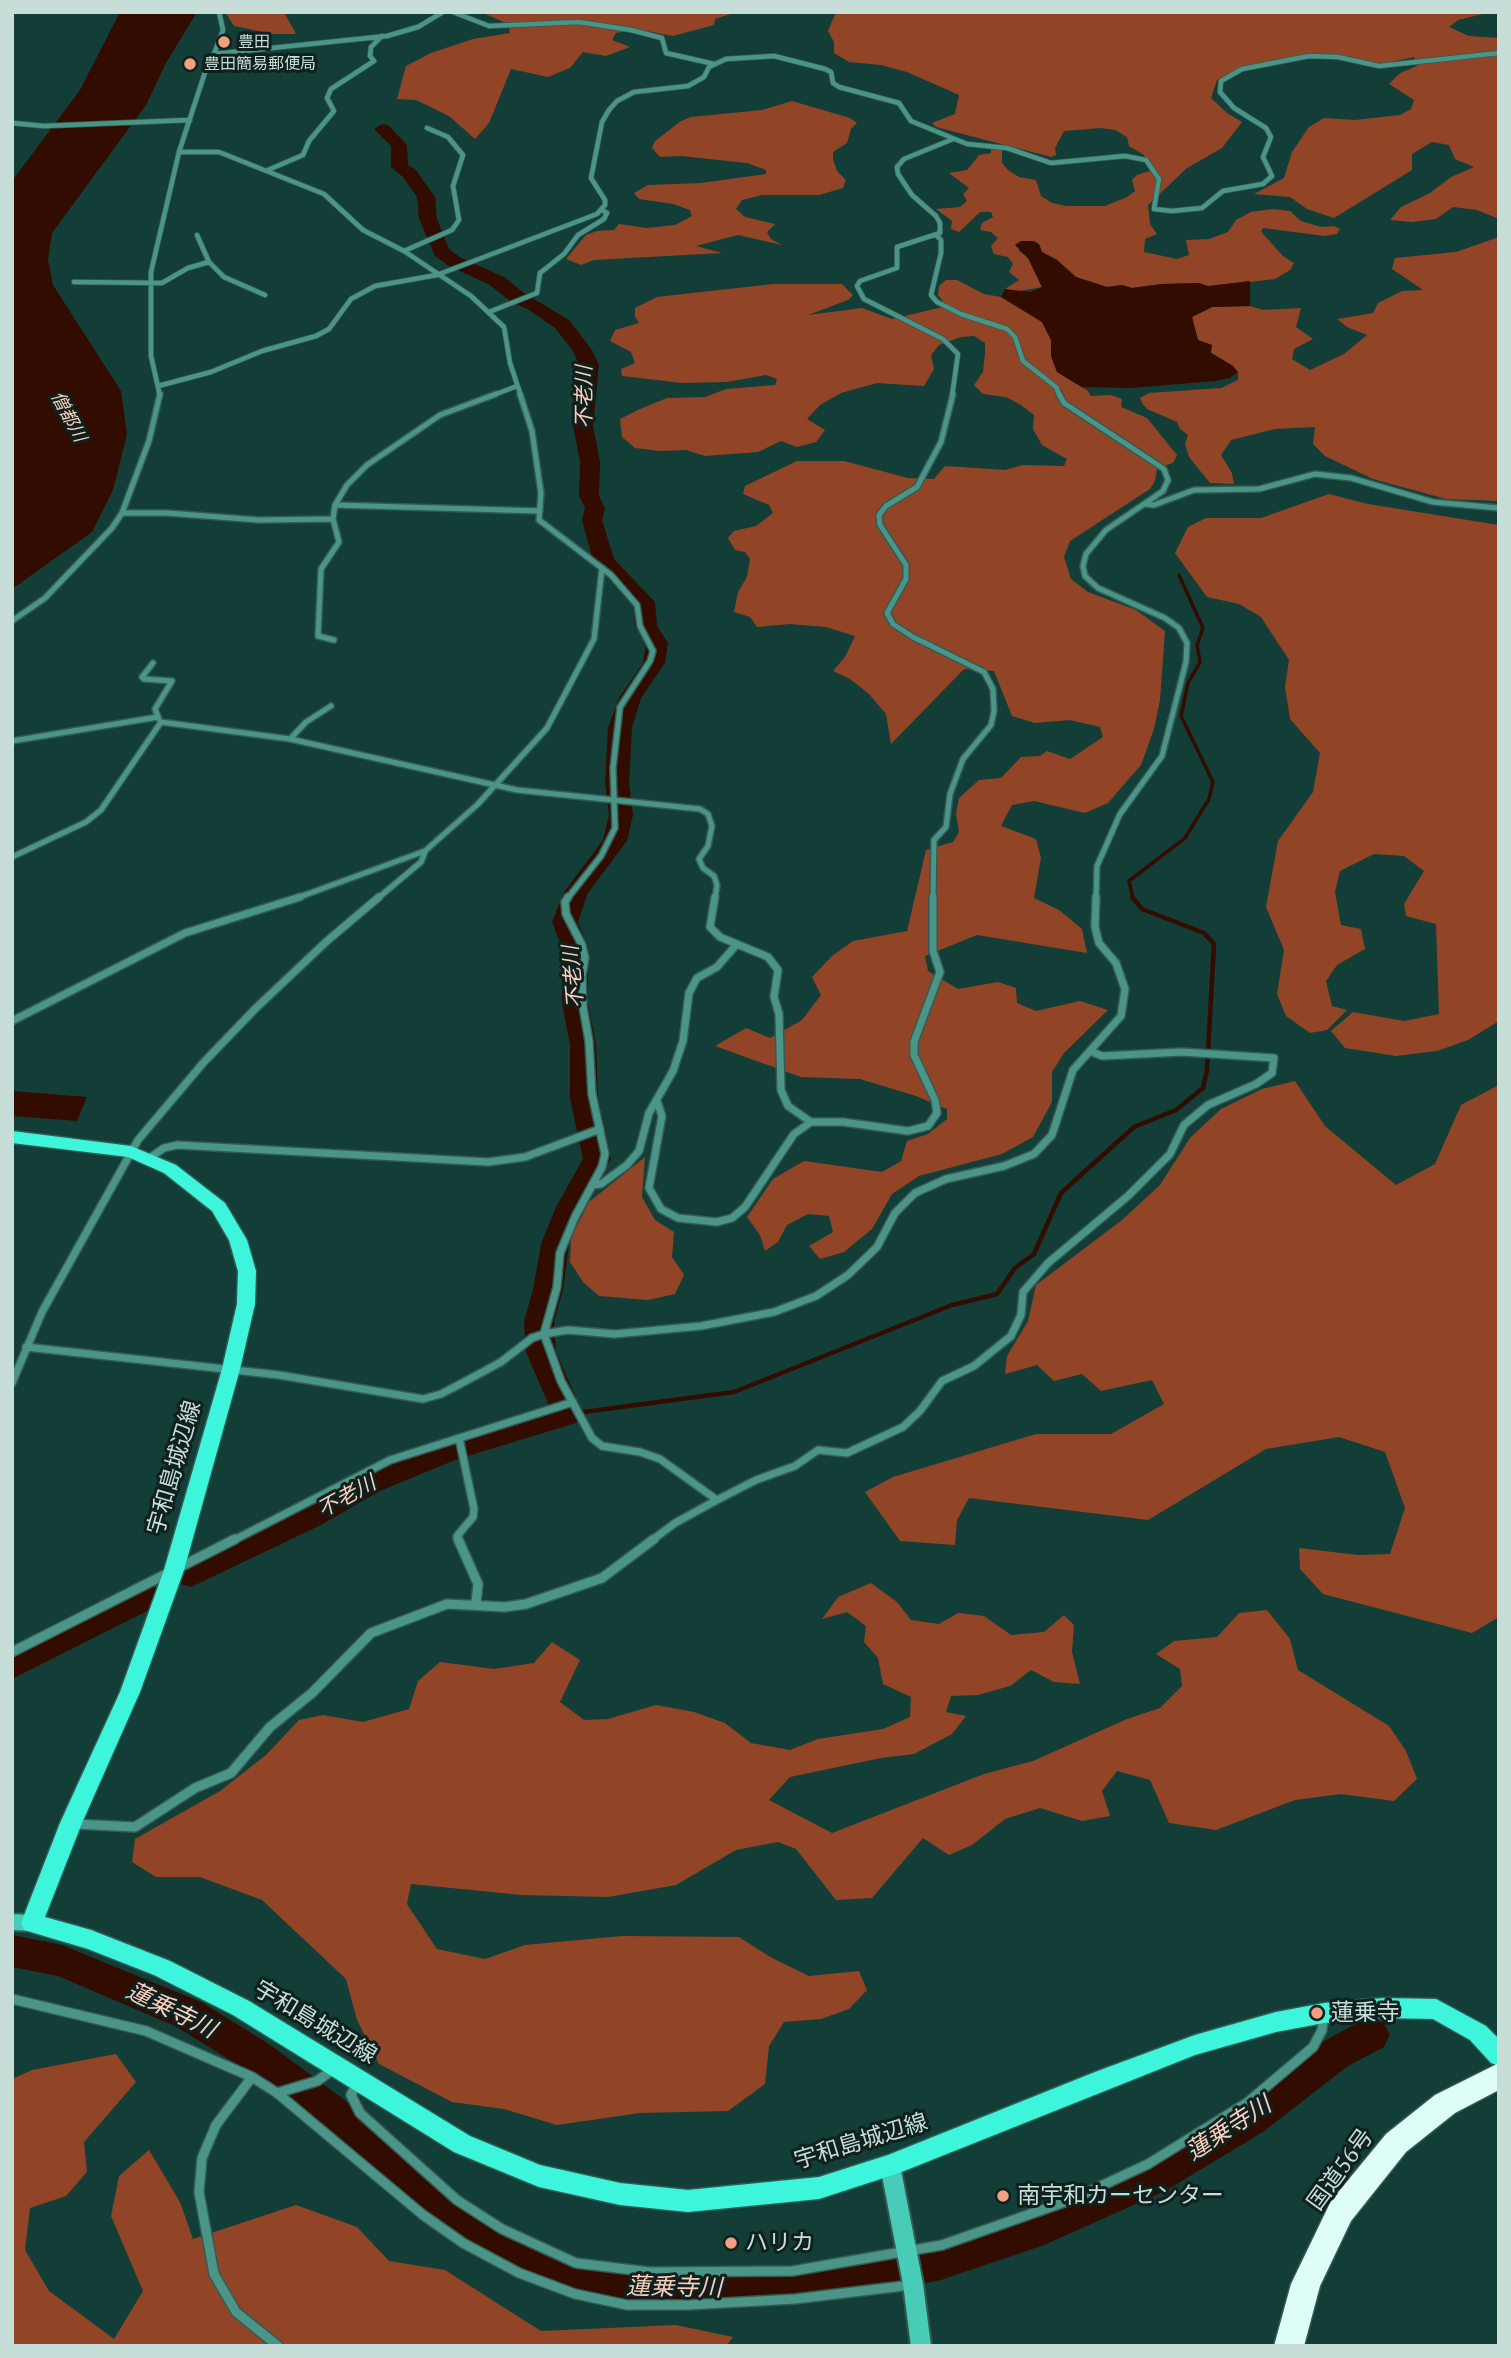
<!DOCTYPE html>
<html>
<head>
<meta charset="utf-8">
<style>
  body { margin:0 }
  #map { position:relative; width:1511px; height:2358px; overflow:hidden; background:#123e37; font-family:"PT Serif",serif }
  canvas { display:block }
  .frame { position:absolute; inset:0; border:14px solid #c7ddd8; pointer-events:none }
</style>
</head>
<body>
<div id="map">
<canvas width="1511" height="2358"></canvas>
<div class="frame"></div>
</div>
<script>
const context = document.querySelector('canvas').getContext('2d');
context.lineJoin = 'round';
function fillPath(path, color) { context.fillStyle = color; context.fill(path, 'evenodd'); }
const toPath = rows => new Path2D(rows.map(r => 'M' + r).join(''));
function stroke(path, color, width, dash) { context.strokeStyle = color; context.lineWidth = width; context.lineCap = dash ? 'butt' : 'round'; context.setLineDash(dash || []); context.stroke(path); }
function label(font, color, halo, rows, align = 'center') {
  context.font = font + ' "PT Serif","Noto Sans JP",serif'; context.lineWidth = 6; context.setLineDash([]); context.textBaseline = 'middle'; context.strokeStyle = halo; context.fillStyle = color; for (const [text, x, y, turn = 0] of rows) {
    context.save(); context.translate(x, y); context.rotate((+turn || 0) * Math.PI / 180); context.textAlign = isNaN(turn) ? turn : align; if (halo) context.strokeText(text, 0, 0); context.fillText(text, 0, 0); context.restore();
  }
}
fillPath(toPath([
  [225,12,284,12,296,34,273,34,234,26],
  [481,12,737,12,715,19,714,25,673,36,636,29,616,33,612,40,630,47,606,56,583,52,570,68,548,77,511,69,489,123,475,139,449,116,416,100,397,99,406,66,431,53,473,39,510,33,508,24],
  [836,12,1491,12,1458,20,1449,27,1469,36,1499,38,1499,219,1477,210,1453,207,1436,219,1412,222,1390,220,1401,207,1430,193,1451,177,1474,167,1455,159,1449,145,1432,142,1412,154,1412,170,1334,218,1307,209,1290,197,1254,194,1284,178,1292,152,1309,127,1324,118,1355,120,1400,115,1411,109,1414,100,1389,84,1400,73,1417,66,1414,57,1382,64,1329,55,1288,58,1242,67,1217,80,1211,98,1227,113,1242,122,1222,148,1187,168,1148,205,1150,224,1157,234,1145,239,1144,252,1177,259,1189,255,1186,240,1209,239,1228,232,1236,220,1251,212,1273,209,1290,211,1301,221,1321,227,1334,226,1340,229,1337,234,1325,236,1263,228,1261,231,1264,235,1283,256,1294,263,1290,270,1275,279,1208,287,1199,283,1162,284,1132,288,1122,285,1107,287,1076,277,1057,260,1042,252,1039,244,1018,250,1028,258,1042,287,1014,292,1005,289,1019,280,1009,272,1013,264,1008,257,994,254,991,246,998,238,991,232,980,230,982,223,993,217,991,212,980,212,959,232,951,229,952,221,936,209,960,207,967,201,963,194,969,188,949,173,967,170,979,155,991,153,991,148,1002,150,1002,163,1008,170,1019,177,1036,180,1041,196,1052,203,1067,206,1105,206,1127,197,1135,191,1132,180,1137,175,1150,171,1144,155,1129,146,1127,137,1115,130,1101,128,1064,131,1055,148,1056,155,1051,157,936,127,932,123,955,114,959,95,907,72,881,65,849,62,834,53,834,42,828,31],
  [792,101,850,118,857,123,851,129,847,143,833,152,833,159,837,171,846,180,843,188,819,195,762,195,742,200,736,209,745,217,775,224,767,232,771,239,782,245,738,235,696,246,722,253,594,260,581,265,566,259,586,235,597,231,614,230,619,224,647,228,675,225,692,216,690,210,673,204,639,199,634,193,648,185,701,183,766,174,766,170,747,163,681,156,660,157,652,148,655,141,681,121,691,117,762,110],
  [1499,237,1499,501,1446,499,1373,479,1325,456,1313,444,1315,427,1275,429,1231,440,1221,455,1232,473,1234,484,1210,483,1189,457,1185,444,1188,435,1180,429,1177,422,1147,409,1142,403,1140,398,1149,393,1221,388,1238,380,1238,372,1233,366,1210,352,1212,345,1198,340,1192,317,1212,307,1250,306,1263,310,1301,308,1296,327,1313,339,1294,349,1292,359,1310,370,1344,354,1367,335,1347,327,1337,319,1373,313,1378,303,1402,291,1423,290,1392,269,1395,258,1456,252],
  [946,280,957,280,984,294,1001,297,1042,322,1051,340,1051,356,1057,372,1088,391,1091,396,1111,395,1122,399,1121,407,1147,418,1177,455,1173,463,1157,468,1155,481,1150,489,1070,541,1064,557,1071,579,1088,592,1136,610,1165,631,1160,700,1154,729,1141,765,1108,803,1085,813,1034,801,1012,805,1001,826,1036,839,1041,858,1034,898,1059,910,1082,929,1087,953,977,935,925,956,928,971,958,989,998,982,1016,988,1017,1003,1036,1011,1080,1001,1108,1010,1064,1053,1052,1072,1052,1102,1033,1137,1002,1154,919,1176,892,1194,872,1229,844,1252,820,1259,809,1246,833,1232,829,1216,808,1214,787,1225,778,1242,765,1251,760,1235,747,1217,773,1179,804,1161,882,1172,901,1161,907,1141,928,1134,947,1119,947,1109,916,1096,860,1079,801,1077,715,1046,746,1028,770,1038,802,1020,821,995,812,977,832,956,853,941,907,931,926,850,953,842,959,832,956,814,959,798,979,780,1001,778,1021,757,1040,756,1047,751,1070,759,1103,737,1100,727,1070,720,1035,723,1012,716,994,671,964,669,891,744,886,714,869,694,850,679,833,671,845,657,855,636,826,627,790,624,757,627,750,617,734,612,738,592,747,577,750,559,745,552,735,550,728,538,734,531,756,526,773,513,769,505,743,494,745,486,797,461,844,461,908,478,934,479,945,466,1005,470,1023,465,1064,466,1067,459,1042,445,1033,429,1034,415,1021,405,1006,397,983,394,974,385,983,372,985,354,985,343,974,336,961,337,939,345,931,355,934,369,924,386,877,383,841,393,820,405,807,419,825,430,816,442,797,447,781,441,758,452,705,456,686,450,660,451,635,448,622,437,620,419,640,409,667,398,705,397,726,389,775,385,777,379,766,375,727,382,682,383,622,376,621,369,635,363,631,352,610,341,615,330,639,323,635,317,635,308,657,297,773,284,842,284,853,295,848,300,808,315,862,308,892,319,947,306,938,295,939,286],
  [1329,494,1368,504,1499,525,1499,1021,1468,1040,1437,1051,1396,1056,1345,1048,1331,1031,1353,1012,1404,1021,1439,1014,1436,924,1406,916,1404,904,1424,871,1404,856,1374,854,1340,871,1335,892,1341,925,1361,929,1365,949,1337,965,1326,981,1332,1006,1347,1010,1327,1030,1310,1033,1286,1016,1277,994,1284,950,1266,907,1278,841,1313,792,1320,753,1290,719,1285,687,1289,660,1261,617,1239,604,1207,597,1175,553,1188,527,1206,518,1261,518],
  [1295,1081,1325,1126,1396,1185,1435,1164,1461,1105,1499,1085,1499,1617,1472,1633,1323,1594,1300,1569,1299,1548,1358,1555,1390,1554,1405,1508,1385,1452,1339,1437,1266,1449,1148,1520,969,1498,957,1520,955,1545,900,1541,865,1492,893,1477,1036,1434,1111,1434,1164,1404,1152,1380,1101,1391,1082,1374,1054,1381,1037,1365,1005,1374,1007,1356,1028,1321,1036,1285,1122,1220,1160,1185,1190,1138,1221,1109,1262,1089],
  [645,1157,642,1197,655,1220,674,1232,672,1257,684,1275,675,1294,648,1300,599,1296,583,1282,570,1262,571,1237,589,1202],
  [871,1583,897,1602,911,1620,939,1624,958,1613,984,1616,1011,1635,1044,1632,1064,1615,1074,1625,1072,1652,1080,1684,1054,1682,1031,1670,1010,1686,978,1695,951,1696,946,1712,966,1716,952,1734,914,1754,881,1758,790,1777,769,1800,832,1833,984,1774,1033,1761,1127,1719,1160,1708,1182,1686,1180,1669,1156,1654,1174,1641,1217,1637,1239,1613,1267,1610,1290,1639,1298,1670,1389,1726,1406,1751,1417,1779,1394,1801,1341,1794,1295,1800,1216,1830,1169,1823,1150,1780,1117,1771,1102,1791,1110,1816,1082,1821,1040,1808,1005,1819,972,1845,949,1855,923,1838,872,1898,836,1900,796,1849,778,1842,736,1850,676,1885,608,1897,522,1895,411,1884,407,1904,437,1949,485,1959,525,1945,622,1936,739,1937,772,1958,809,1976,859,1971,867,1990,849,2009,821,2019,784,2022,769,2046,765,2084,728,2111,640,2113,557,2125,504,2109,452,2102,379,2064,357,2020,346,1979,262,1900,200,1877,156,1877,132,1862,135,1839,220,1791,266,1755,299,1720,323,1715,363,1722,409,1709,418,1681,440,1662,494,1669,534,1663,552,1642,580,1660,560,1702,584,1720,608,1719,656,1705,694,1712,725,1723,751,1743,790,1750,818,1739,883,1729,910,1717,911,1697,883,1684,878,1658,864,1642,866,1626,847,1612,822,1619,838,1597],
  [116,2054,136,2082,84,2142,87,2172,66,2196,30,2208,25,2250,49,2291,114,2339,143,2291,111,2216,119,2176,149,2150,180,2202,193,2239,296,2205,357,2227,389,2261,445,2270,541,2331,676,2325,733,2337,726,2346,12,2346,12,2079,32,2070]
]), '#914526');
fillPath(toPath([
  [120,12,197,12,166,63,146,105,52,233,48,260,53,285,121,391,127,434,113,490,92,532,12,589,12,181,80,90],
  [1021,241,1034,241,1039,244,1042,252,1057,260,1076,277,1107,287,1122,285,1132,288,1162,284,1199,283,1208,286,1250,281,1250,306,1212,307,1192,317,1198,340,1212,345,1211,353,1233,366,1238,372,1230,378,1216,381,1131,388,1082,387,1057,372,1051,356,1051,340,1042,322,1001,297,1005,289,1030,292,1042,287,1028,258,1015,245],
  [12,1091,87,1097,77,1121,12,1116]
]), '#330c00');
stroke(toPath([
  [1133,899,1129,881,1185,838,1209,799,1213,782,1181,716,1188,683,1200,662,1197,645,1203,628,1179,575]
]), '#330c00', 3.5);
stroke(toPath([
  [568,1414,734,1392,952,1305,997,1294,1015,1268,1034,1254,1061,1193,1134,1127,1176,1110,1203,1088,1207,1070,1214,944,1204,933,1142,909,1132,897]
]), '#330c00', 4.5);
fillPath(toPath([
  [382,124,388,125,407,145,408,165,415,169,435,197,437,219,449,249,461,258,504,277,524,293,569,320,592,350,599,365,593,426,600,462,599,496,605,508,602,520,614,559,655,602,657,626,668,643,665,663,641,698,632,728,629,783,633,815,627,841,588,893,578,922,588,948,588,1003,596,1045,598,1098,611,1159,584,1207,569,1244,563,1290,554,1321,556,1352,583,1414,579,1422,455,1460,380,1491,321,1525,191,1587,180,1584,175,1575,180,1566,299,1509,358,1475,433,1444,550,1408,526,1352,524,1321,533,1290,541,1244,556,1207,583,1159,570,1098,570,1045,562,1003,562,948,552,922,564,892,603,840,609,815,605,783,608,728,619,698,643,663,646,643,635,626,633,603,593,561,582,520,585,508,579,496,580,462,573,426,579,365,573,351,555,328,529,310,510,301,490,285,449,266,435,256,419,219,417,197,403,177,391,167,391,146,374,129,382,124],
  [146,1584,157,1588,162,1597,157,1606,12,1679,12,1651,146,1584],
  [12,1935,62,1945,201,2002,269,2044,342,2098,481,2215,528,2241,582,2263,635,2271,738,2270,850,2260,941,2242,1037,2211,1137,2165,1237,2108,1322,2042,1358,2023,1371,2018,1384,2023,1390,2035,1384,2047,1348,2066,1263,2132,1165,2191,1044,2245,941,2280,850,2298,738,2308,635,2309,581,2301,500,2267,453,2241,316,2122,243,2068,175,2026,58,1976,12,1967,12,1935]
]), '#330c00');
const streetFar3 = toPath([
  [453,12,489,26,579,22,631,30,662,38,666,53,714,64],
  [214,54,387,36,418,27,443,12],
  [12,123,44,126,190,120],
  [179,152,219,152,324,194,363,230,404,251,471,296,504,327,510,363,521,396],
  [268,170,303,155,309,141,334,111,327,98,331,89,374,61,370,56,371,47,382,36],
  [197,235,209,262,224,277,265,295],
  [937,236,941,240,941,253,931,295,937,302,961,314,1007,329,1015,337,1023,361,1056,387,1060,396],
  [404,251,452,230,459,220,453,186,463,155,448,137,427,128],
  [74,282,162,283,188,268,209,262],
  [489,312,537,293,540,273,564,254,578,235,604,219,607,213,602,210],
  [158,386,211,372,262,351,316,336,329,329,351,299,375,286,437,275,597,214,605,205,605,200,591,178,602,122,609,110,617,101,634,92,688,86,704,77,709,67,726,59,774,56,825,69,831,72,833,83,839,87,899,103,911,121,967,144,1007,148,1051,163,1125,156,1146,160,1159,179,1154,209,1172,211,1202,208,1223,191,1263,184,1272,176,1263,157,1271,137,1266,128,1234,108,1220,92,1221,81,1242,69,1309,56,1338,57,1379,66,1499,53],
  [160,396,151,356,151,272,179,152,210,57,214,54,223,30,219,12],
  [491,396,517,386],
  [952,396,958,354,943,339,864,299,857,286,860,281,897,268,897,247,940,233,940,223,936,216,912,195,898,174,897,167,904,159,953,139]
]);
const streetFar2 = toPath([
  [520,394,532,431,541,493,539,520,611,575,637,605,640,626,653,651,650,661,620,707,613,768,615,828,601,856,567,899],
  [1059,394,1064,403,1164,469,1168,480,1163,491,1106,530,1086,554,1083,566,1085,576,1098,588,1165,618,1179,628,1187,643,1186,662,1162,756,1120,814,1097,866,1096,899],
  [1146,504,1154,505,1194,490,1259,489,1315,474,1351,478,1433,502,1499,508],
  [335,505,540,511],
  [122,513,167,513,259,520,333,519],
  [12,621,45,598,112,528,122,513,149,441,160,394],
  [334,640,318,636,321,569,339,542,333,519,335,505,347,485,367,465,440,415,496,394],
  [153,663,142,677,144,679,172,681,155,709,159,719],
  [161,722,290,739,517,790,700,809,708,814,712,826,708,846,699,859,703,868,714,876,717,885,715,899],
  [290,739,306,722,331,706],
  [12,741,158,717],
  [12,857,86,822,101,810,161,722],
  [294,899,425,851,478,804,547,728,594,639,602,568],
  [377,899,421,862,425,852],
  [933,899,934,840,946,827,950,794,963,759,991,725,994,711,993,689,984,672,913,637,893,624,887,613,906,579,906,565,880,525,879,515,886,506,917,487,941,442,953,394]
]);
const streetFar1 = toPath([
  [568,897,565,902,566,914,582,945,585,958,582,976,583,1007,589,1041,592,1094,605,1154,602,1167,575,1217,560,1253,557,1287,544,1334,561,1381,592,1438,602,1446,640,1452,660,1459,717,1500],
  [715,897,710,927,720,937,768,957,778,970,774,997,779,1014,781,1090,788,1106,811,1122,843,1122,908,1131,928,1126,937,1113,935,1100,914,1055,914,1042,940,972,933,951,933,897],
  [12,1021,185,933,300,897],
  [657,1101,662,1116,649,1188,661,1209,678,1218,717,1222,732,1218,745,1207,794,1134,811,1122],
  [148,1159,164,1148,177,1145,488,1162,525,1157,600,1129],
  [592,1185,601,1184,627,1165,639,1151,649,1113,673,1071,683,1041,689,993,697,978,717,967,737,944],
  [26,1347,279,1375,423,1399,441,1394,464,1382,501,1362,532,1338,544,1334,568,1330,615,1334,701,1326,774,1312,816,1296,848,1275,877,1247,895,1213,915,1193,946,1179,1004,1166,1034,1154,1052,1135,1073,1070,1121,1016,1125,989,1116,963,1099,943,1095,927,1096,897],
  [12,1383,42,1312,138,1140,204,1062,256,1008,327,941,379,897],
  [459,1438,474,1509,473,1517,457,1536,459,1541],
  [232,1541,390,1460,573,1402],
  [651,1541,675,1523,717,1500,756,1480,795,1466,818,1450,847,1453,903,1427,920,1411,942,1381,974,1366,1011,1336,1021,1315,1023,1292,1048,1263,1128,1196,1170,1154,1184,1125,1208,1105,1256,1084,1272,1073,1274,1058,1182,1052,1102,1056,1090,1051]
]);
const street = toPath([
  [458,1539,478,1584,476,1603],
  [178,1568,235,1539],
  [12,1652,168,1573],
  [75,1824,135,1827,195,1788,231,1773,270,1727,312,1693,371,1633,447,1604,505,1607,526,1604,602,1578,654,1539],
  [12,1999,146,2031,252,2077,277,2093,423,2215,463,2243,519,2273,575,2294,627,2305,688,2305,795,2299,912,2285],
  [252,2077,216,2125,202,2158,199,2192,214,2274,236,2312,278,2346],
  [358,2082,351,2095,360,2113,457,2200,502,2229,576,2263,650,2272,792,2271,942,2245,1073,2199,1148,2164,1248,2102,1313,2047,1322,2030,1324,2014],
  [277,2093,317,2081,334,2069]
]);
const secondary = toPath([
  [12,1914,32,1915,38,1918,41,1923,38,1928,32,1931,12,1930,12,1914],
  [890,2156,897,2159,900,2165,923,2284,931,2346,911,2346,903,2284,880,2165,883,2159,890,2156]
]);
const primary = toPath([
  [12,1131,131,1146,176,1165,225,1203,247,1240,256,1271,255,1304,240,1369,184,1570,140,1692,82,1823,45,1917,91,1930,170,1961,249,2001,470,2136,540,2165,620,2183,688,2190,819,2177,888,2155,1095,2072,1195,2035,1276,2012,1324,2003,1384,1998,1436,1999,1486,2026,1499,2039,1499,2066,1491,2063,1470,2040,1433,2019,1384,2018,1324,2023,1276,2032,1195,2055,899,2173,819,2199,688,2212,620,2205,539,2187,454,2152,233,2015,154,1975,88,1949,24,1930,21,1923,60,1823,120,1692,164,1570,222,1369,237,1304,238,1271,229,1240,212,1211,164,1173,128,1157,12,1143,12,1131]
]);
const highway = toPath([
  [1499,2063,1499,2090,1455,2113,1406,2152,1351,2221,1320,2286,1304,2346,1274,2346,1291,2284,1331,2201,1386,2134,1435,2095,1499,2063]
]);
stroke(streetFar3, '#335b54', 6);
stroke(streetFar2, '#335b54', 8);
stroke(streetFar1, '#335b54', 10);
stroke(street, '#335b54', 12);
stroke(secondary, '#335b54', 4);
stroke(primary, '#335b54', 3);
stroke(highway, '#335b54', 3);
stroke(streetFar3, '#4b9588', 4.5);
stroke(streetFar2, '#4b9588', 5);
stroke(streetFar1, '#4b9588', 7);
stroke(street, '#4b9588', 9);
fillPath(secondary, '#48cbb7');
fillPath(primary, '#3df5db');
fillPath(highway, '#ddfdf6');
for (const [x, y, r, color] of [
  [224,42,7,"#f2a080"],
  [190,64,7,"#f2a080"],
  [1317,2013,7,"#f2a080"],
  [1003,2196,7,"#f2a080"],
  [731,2243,7,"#f2a080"]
]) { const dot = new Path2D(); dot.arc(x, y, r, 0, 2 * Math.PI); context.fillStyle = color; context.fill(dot); stroke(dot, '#0f211e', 2.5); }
label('16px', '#c7ddd8', '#0f211e', [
  ["豊田",238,42],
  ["豊田簡易郵便局",204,64]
], 'left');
label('italic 18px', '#fbcebc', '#0f211e', [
  ["僧都川",68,417,62]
]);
label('italic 21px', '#fbcebc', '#0f211e', [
  ["不老川",585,397,-90],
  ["不老川",574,977,-95],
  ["不老川",347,1497,-29]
]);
label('23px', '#c7ddd8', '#0f211e', [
  ["宇和島城辺線",175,1468,-74],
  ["宇和島城辺線",315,2023,31],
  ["宇和島城辺線",861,2142,-17],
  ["国道56号",1341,2170,-54]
]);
label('23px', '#c7ddd8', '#0f211e', [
  ["蓮乗寺",1331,2013],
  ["南宇和カーセンター",1017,2196],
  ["ハリカ",745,2243]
], 'left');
label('italic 24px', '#fbcebc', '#0f211e', [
  ["蓮乗寺川",171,2011,26],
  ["蓮乗寺川",1229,2129,-33],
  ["蓮乗寺川",674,2288,1]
]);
</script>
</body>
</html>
